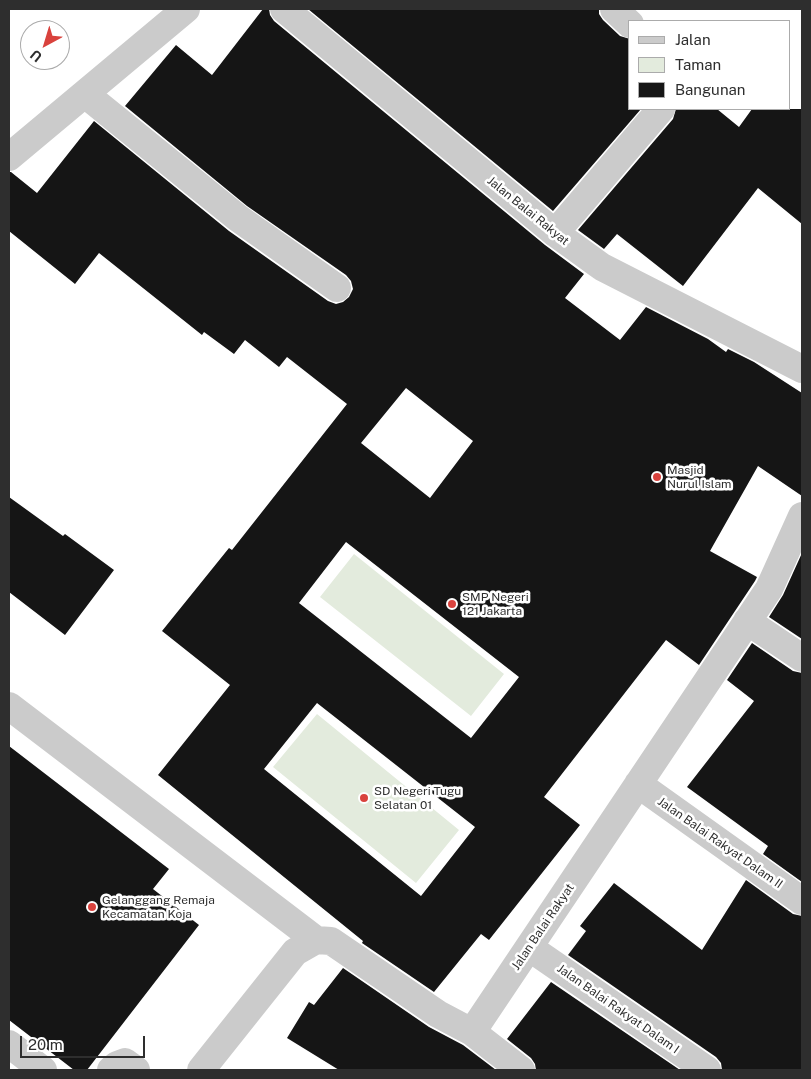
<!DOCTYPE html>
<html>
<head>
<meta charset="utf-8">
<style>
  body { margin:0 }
  #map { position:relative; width:811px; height:1079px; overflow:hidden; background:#fff; font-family:"Public Sans",sans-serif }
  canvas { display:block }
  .frame { position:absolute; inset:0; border:10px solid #2e2e2e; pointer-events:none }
  .legend { position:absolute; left:628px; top:20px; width:162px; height:90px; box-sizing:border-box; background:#fff; border:1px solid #ababab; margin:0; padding:6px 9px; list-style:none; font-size:15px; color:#2e2e2e }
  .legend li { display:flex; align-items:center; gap:10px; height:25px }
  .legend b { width:25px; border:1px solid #ababab }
  .north { position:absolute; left:20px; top:20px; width:50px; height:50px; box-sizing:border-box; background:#fff; border:1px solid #ababab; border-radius:50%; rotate:219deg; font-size:14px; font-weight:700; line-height:20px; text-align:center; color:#2e2e2e }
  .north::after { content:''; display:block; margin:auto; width:18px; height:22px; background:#d9423d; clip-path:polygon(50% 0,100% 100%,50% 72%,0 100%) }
  .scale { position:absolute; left:20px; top:1036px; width:125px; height:22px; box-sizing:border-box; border:2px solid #2e2e2e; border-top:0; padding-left:6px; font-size:15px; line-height:18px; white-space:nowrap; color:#2e2e2e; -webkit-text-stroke:4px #fff; paint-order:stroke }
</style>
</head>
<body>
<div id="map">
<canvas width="811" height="1079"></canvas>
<div class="frame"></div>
<ul class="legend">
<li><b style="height:6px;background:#cbcbcb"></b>Jalan</li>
<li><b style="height:14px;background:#e3ebdd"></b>Taman</li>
<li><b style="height:14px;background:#151515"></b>Bangunan</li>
</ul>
<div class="north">U</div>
<div class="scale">20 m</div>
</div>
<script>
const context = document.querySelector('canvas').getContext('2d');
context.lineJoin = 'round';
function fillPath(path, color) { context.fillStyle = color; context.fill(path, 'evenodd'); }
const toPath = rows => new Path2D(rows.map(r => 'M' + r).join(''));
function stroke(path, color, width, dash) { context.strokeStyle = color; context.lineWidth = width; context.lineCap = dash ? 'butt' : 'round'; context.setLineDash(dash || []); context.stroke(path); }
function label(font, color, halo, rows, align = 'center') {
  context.font = font + ' "Public Sans",sans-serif'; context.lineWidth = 5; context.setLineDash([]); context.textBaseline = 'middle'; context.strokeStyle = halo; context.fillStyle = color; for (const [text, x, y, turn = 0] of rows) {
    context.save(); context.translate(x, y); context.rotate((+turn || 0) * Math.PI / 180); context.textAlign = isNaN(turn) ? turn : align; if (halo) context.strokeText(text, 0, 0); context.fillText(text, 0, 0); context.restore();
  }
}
fillPath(toPath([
  [354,554,504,674,471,716,320,597],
  [317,714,459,830,416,883,273,767]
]), '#e3ebdd');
fillPath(toPath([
  [263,9,269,9,270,15,274,21,545,245,584,274,565,298,620,340,646,307,708,339,726,352,728,349,754,362,802,393,802,496,758,466,710,551,757,577,755,581,699,665,666,640,544,797,580,825,489,940,481,934,434,992,362,943,363,941,158,775,230,685,162,631,229,548,232,550,347,404,287,357,279,367,245,340,234,354,204,332,202,335,99,253,75,284,9,231,9,172,11,172,37,193,94,121,229,231,328,301,336,304,343,302,349,297,353,289,351,281,346,275,247,206,125,106,176,45,212,75],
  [406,388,473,441,430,498,361,443],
  [346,542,519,677,471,738,299,603],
  [317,703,475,827,421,896,264,769],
  [308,9,599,9,599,14,603,20,620,36,630,39,630,109,641,109,553,211],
  [676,109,717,109,739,127,752,109,802,109,802,224,758,188,683,286,617,234,604,249,578,230,673,119],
  [9,497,63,536,65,534,114,570,65,635,9,592],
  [802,553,802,639,769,617,783,595],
  [752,643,793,671,802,673,802,882,763,854,768,846,687,787,754,701,727,680],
  [9,746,169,869,153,889,199,925,87,1070,74,1070,9,1020],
  [746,880,793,914,802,916,802,1070,722,1070,721,1063,716,1057,568,955,586,931,580,926,614,883,702,950],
  [343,968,429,1027,463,1045,496,1070,339,1070,287,1038,309,1002,314,1005],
  [551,982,680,1070,536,1070,535,1064,531,1058,507,1039]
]), '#151515');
stroke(toPath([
  [284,9,555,233,602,267,802,369],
  [614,9,630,24],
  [85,94,238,218,337,288],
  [9,157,186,9],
  [555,233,661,109],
  [747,621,802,658],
  [9,706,316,940],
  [638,784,802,901],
  [530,948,707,1070],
  [472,1032,521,1070],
  [9,1044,43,1070],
  [111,1070,117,1065,125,1062,136,1070],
  [201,1070,295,952,316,940,331,941,438,1014,472,1032,769,589,802,516]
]), '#cbcbcb', 28);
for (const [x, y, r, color] of [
  [657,477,5,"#d9423d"],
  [452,604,5,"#d9423d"],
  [364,798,5,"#d9423d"],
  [92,907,5,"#d9423d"]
]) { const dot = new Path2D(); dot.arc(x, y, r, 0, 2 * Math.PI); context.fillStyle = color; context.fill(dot); stroke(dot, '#fff', 2); }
label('12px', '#2e2e2e', '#fff', [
  ["Jalan Balai Rakyat",528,211,39],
  ["Jalan Balai Rakyat Dalam II",720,843,35],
  ["Jalan Balai Rakyat",543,927,-56],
  ["Jalan Balai Rakyat Dalam I",618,1009,35]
]);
label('12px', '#2e2e2e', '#fff', [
  ["Masjid",667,470],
  ["Nurul Islam",667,484],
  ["SMP Negeri",462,597],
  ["121 Jakarta",462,611],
  ["SD Negeri Tugu",374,791],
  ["Selatan 01",374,805],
  ["Gelanggang Remaja",102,900],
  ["Kecamatan Koja",102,914]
], 'left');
</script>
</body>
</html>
